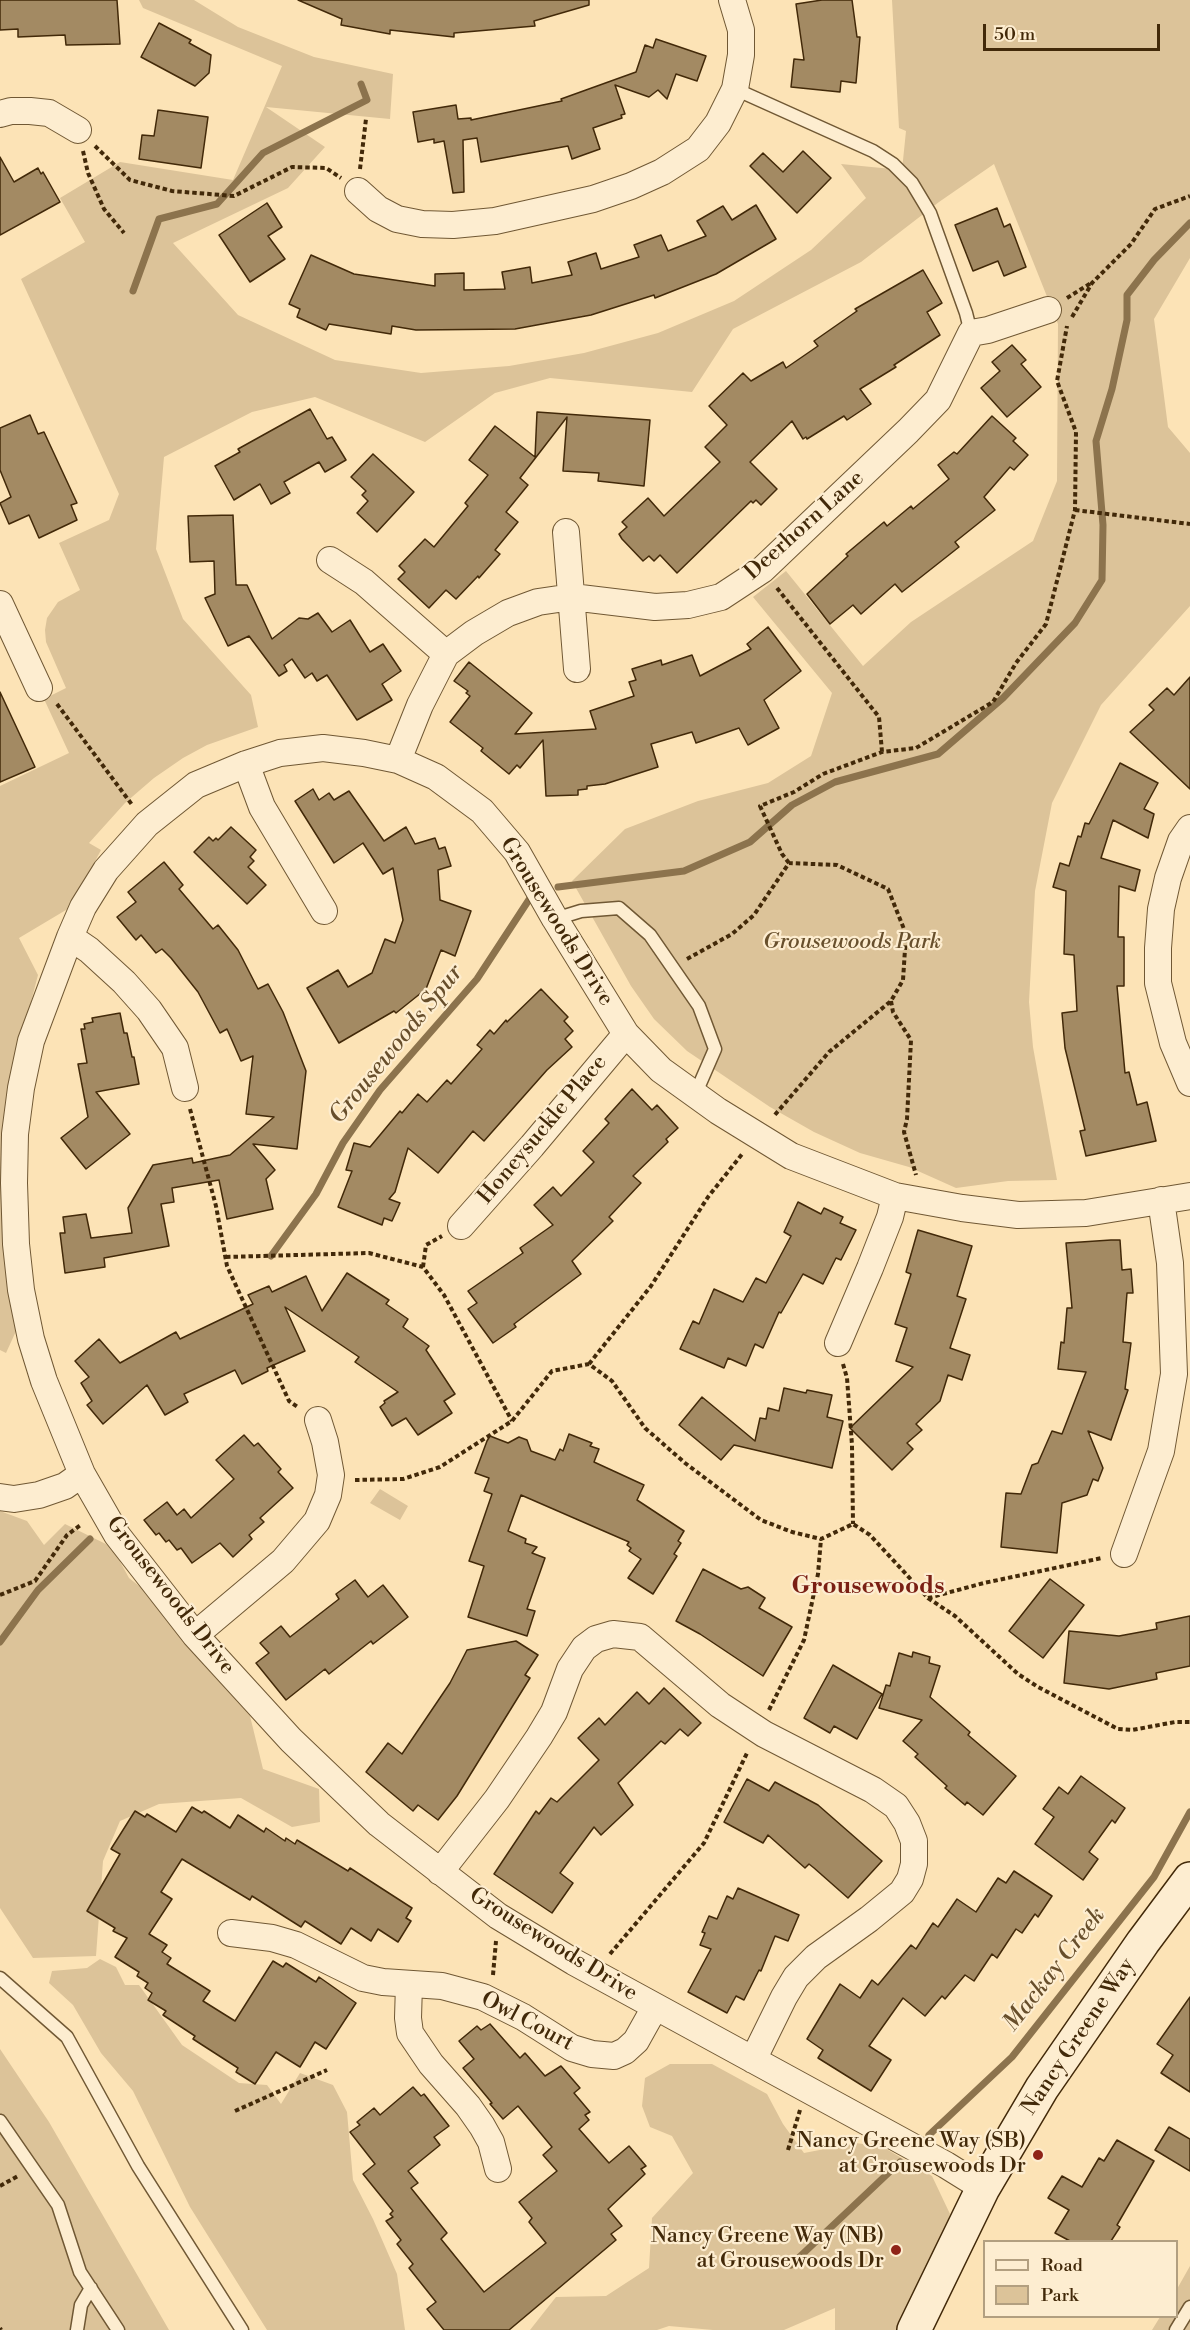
<!DOCTYPE html>
<html>
<head>
<meta charset="utf-8">
<style>
  body { margin:0 }
  #map { position:relative; width:1190px; height:2330px; overflow:hidden; background:#fce3b6; font-family:"Libre Bodoni",serif }
  canvas { display:block }
  .legend { position:absolute; left:983px; top:2240px; width:195px; height:78px; box-sizing:border-box; background:#fdedd0; border:2px solid #b29f80; margin:0; padding:8px 10px; list-style:none; font-size:18px; color:#422909 }
  .legend li { display:flex; align-items:center; gap:12px; height:30px }
  .legend b { width:30px; border:2px solid #b29f80 }
  .scale { position:absolute; left:983px; top:24px; width:177px; height:27px; box-sizing:border-box; border:3px solid #422909; border-top:0; padding-left:8px; font-size:18px; line-height:21px; white-space:nowrap; color:#422909; -webkit-text-stroke:4px #fdedd0; paint-order:stroke }
</style>
</head>
<body>
<div id="map">
<canvas width="1190" height="2330"></canvas>
<ul class="legend">
<li><b style="height:8px;background:#fdedd0"></b>Road</li>
<li><b style="height:16px;background:#dcc399"></b>Park</li>
</ul>
<div class="scale">50 m</div>
</div>
<script>
const context = document.querySelector('canvas').getContext('2d');
context.lineJoin = 'round';
function fillPath(path, color) { context.fillStyle = color; context.fill(path, 'evenodd'); }
const toPath = rows => new Path2D(rows.map(r => 'M' + r).join(''));
function stroke(path, color, width, dash) { context.strokeStyle = color; context.lineWidth = width; context.lineCap = dash ? 'butt' : 'round'; context.setLineDash(dash || []); context.stroke(path); }
function label(font, color, halo, rows, align = 'center') {
  context.font = font + ' "Libre Bodoni",serif'; context.lineWidth = 4.5; context.setLineDash([]); context.textBaseline = 'middle'; context.strokeStyle = halo; context.fillStyle = color; for (const [text, x, y, turn = 0] of rows) {
    context.save(); context.translate(x, y); context.rotate((+turn || 0) * Math.PI / 180); context.textAlign = isNaN(turn) ? turn : align; if (halo) context.strokeText(text, 0, 0); context.fillText(text, 0, 0); context.restore();
  }
}
fillPath(toPath([
  [139,0,194,0,238,27,314,57,393,74,390,119,266,107,325,147,288,188,173,243,238,315,335,360,421,373,509,366,584,353,658,333,734,301,811,250,866,198,841,164,902,170,906,131,899,128,892,0,1190,0,1190,258,1154,319,1168,427,1190,453,1190,606,1101,705,1052,803,1035,891,1029,1002,1033,1047,1057,1180,1008,1181,956,1188,909,1167,860,1153,814,1132,770,1107,687,1051,654,1019,631,986,572,881,625,829,698,801,768,783,811,756,832,693,753,597,786,571,863,666,911,622,1033,541,1057,481,1058,324,994,164,939,202,861,262,733,329,692,392,550,378,495,393,425,442,315,397,252,412,164,457,156,549,183,619,251,695,258,727,207,745,183,758,154,778,125,803,89,843,101,850,71,907,19,938,38,975,19,1048,17,1329,6,1353,0,1350,0,786,69,753,44,699,66,688,46,642,45,630,47,618,58,602,80,590,59,543,109,520,119,494,21,279,85,242,60,198,120,162,233,180,282,66,143,8],
  [380,1489,408,1506,400,1520,370,1503],
  [0,1511,27,1521,44,1545,65,1524,112,1547,129,1578,152,1596,201,1662,250,1716,263,1769,319,1789,320,1822,292,1827,241,1798,159,1804,120,1821,103,1861,96,1956,33,1958,0,1908],
  [100,1959,116,1967,125,1985,139,1985,182,2045,239,2083,267,2085,281,2104,300,2073,333,2085,347,2112,353,2180,373,2219,397,2274,405,2330,267,2330,190,2207,133,2091,101,2053,73,2005,49,1983,52,1971,87,1968],
  [0,2049,49,2122,169,2330,0,2330],
  [670,2064,712,2064,767,2094,783,2124,804,2153,856,2143,883,2147,932,2176,950,2214,929,2275,902,2330,835,2330,835,2308,784,2330,713,2330,669,2326,657,2330,530,2330,556,2297,606,2296,649,2268,652,2218,693,2173,672,2136,650,2127,642,2106,645,2078],
  [1190,2266,1190,2330,1152,2330,1160,2317,1176,2316,1177,2289]
]), '#dcc399');
stroke(toPath([
  [133,291,159,219,217,204,263,153,367,100,361,84],
  [558,887,684,871,750,842,792,805,835,782,938,754,1003,698,1075,623,1102,580,1103,525,1096,441,1112,389,1127,320,1127,295,1154,260,1190,223],
  [271,1256,316,1194,343,1143,380,1090,477,979,534,892],
  [0,1642,38,1590,90,1539],
  [929,2135,1012,2057,1154,1877,1190,1812],
  [791,2265,900,2162]
]), '#8c734d', 7);
const building = toPath([
  [0,0,117,0,120,44,66,45,65,35,18,37,18,29,0,30,0,0],
  [298,0,589,0,589,5,534,21,535,26,454,33,454,37,390,30,390,34,341,25,342,19,298,0],
  [822,0,852,0,857,37,860,37,856,83,841,81,840,92,791,87,794,59,804,60,796,4,822,0],
  [159,23,191,40,189,43,211,55,209,73,195,86,141,57,159,23],
  [656,39,706,56,697,81,676,74,667,99,658,90,649,97,615,85,625,114,621,115,622,118,593,128,600,149,572,159,568,146,481,162,477,138,463,140,464,192,453,193,444,141,434,143,434,139,418,142,413,112,456,105,458,119,471,118,471,120,562,101,561,99,636,72,645,45,653,48,656,39],
  [158,110,208,117,201,168,139,159,142,135,154,136,158,110],
  [803,151,831,178,797,213,750,166,763,153,783,172,803,151],
  [0,157,14,182,38,168,41,174,43,172,60,202,0,235,0,157],
  [267,203,282,227,268,236,285,259,250,282,219,235,267,203],
  [756,205,776,239,716,274,655,298,654,295,591,315,515,329,416,330,392,326,391,334,329,324,326,330,297,317,300,309,289,304,311,255,354,274,435,286,435,274,464,273,464,290,505,289,502,272,530,267,532,283,572,275,568,262,596,253,601,269,639,257,634,245,661,235,668,251,706,236,697,221,723,206,732,220,756,205],
  [997,208,1004,227,1010,224,1026,267,1004,276,998,261,973,271,955,225,997,208],
  [923,270,942,303,927,312,940,335,894,365,896,367,860,389,871,404,847,420,844,416,807,439,806,437,803,439,792,421,750,462,777,489,761,505,756,500,753,503,751,501,677,573,660,555,654,561,649,556,643,561,622,539,619,534,627,527,622,522,648,498,664,516,720,462,705,447,727,425,709,406,743,373,751,381,783,362,786,368,818,346,814,341,857,311,855,309,923,270],
  [1012,345,1026,360,1021,364,1041,387,1007,417,981,388,1000,371,992,362,1012,345],
  [310,409,327,439,332,437,346,460,325,472,319,462,284,482,290,493,271,504,260,484,234,500,215,466,240,452,238,449,310,409],
  [537,412,650,420,644,486,598,481,599,473,563,471,567,417,520,478,528,485,506,512,518,522,495,550,500,554,479,578,478,576,456,599,446,590,429,608,398,579,405,572,399,566,425,539,434,547,468,506,465,503,488,475,469,460,495,426,535,457,537,412],
  [30,415,38,434,44,432,77,503,71,505,77,520,39,538,29,515,9,524,0,503,11,497,0,470,0,428,30,415],
  [992,416,1016,438,1013,441,1028,455,1014,470,1010,467,984,497,995,510,955,542,959,547,902,592,895,584,861,614,853,605,830,624,807,594,848,556,846,554,884,522,887,526,911,506,913,509,949,479,938,465,954,452,957,454,992,416],
  [373,454,414,492,377,532,357,513,368,501,362,495,366,491,351,477,373,454],
  [233,515,236,585,247,585,272,639,299,618,308,619,318,613,332,632,350,620,370,652,383,644,401,671,382,684,392,700,357,720,327,675,317,681,312,673,305,678,292,659,284,665,287,671,279,676,249,636,228,646,205,598,215,594,214,561,190,562,188,516,233,515],
  [768,627,801,671,764,700,779,728,748,745,739,728,696,743,692,732,651,744,658,767,605,784,587,786,587,789,578,790,578,795,546,796,543,740,520,768,517,765,509,774,481,751,483,748,450,722,470,696,466,693,468,691,454,681,469,662,532,713,515,734,596,729,590,711,634,696,629,682,636,680,632,669,661,660,662,665,692,655,700,676,751,649,747,644,768,627],
  [1190,677,1190,789,1130,732,1154,710,1149,705,1167,688,1174,695,1190,677],
  [0,692,35,767,0,782,0,692],
  [1120,763,1158,783,1144,809,1154,814,1148,838,1113,820,1101,858,1140,870,1135,891,1119,886,1118,937,1124,937,1124,986,1117,986,1125,1073,1129,1072,1137,1105,1147,1102,1156,1141,1086,1156,1080,1131,1085,1130,1065,1048,1062,1013,1077,1011,1074,955,1064,954,1066,891,1053,887,1060,863,1069,866,1078,836,1081,837,1085,823,1089,824,1120,763],
  [313,789,319,800,329,793,334,800,349,791,384,841,406,827,415,844,435,838,439,849,445,847,451,866,438,870,440,900,471,911,455,956,441,950,426,989,396,1013,394,1011,339,1043,307,988,338,970,348,987,372,973,385,939,395,943,403,920,393,868,383,874,363,843,334,863,295,801,313,789],
  [231,827,256,850,250,857,254,861,248,867,266,885,247,904,194,852,209,837,213,841,216,838,218,840,231,827],
  [164,862,183,885,179,889,213,929,218,925,238,950,258,989,268,984,283,1012,306,1071,297,1149,253,1144,275,1170,266,1179,273,1209,227,1219,219,1180,172,1188,174,1202,161,1204,169,1246,104,1258,105,1267,65,1273,60,1233,65,1233,63,1217,86,1214,91,1238,132,1233,128,1208,153,1165,192,1158,193,1163,230,1155,274,1117,246,1114,253,1056,241,1061,227,1029,220,1033,198,992,171,958,162,949,156,953,141,935,136,940,117,917,136,902,128,892,164,862],
  [541,989,568,1017,564,1021,573,1031,565,1039,572,1047,547,1070,484,1141,473,1131,438,1173,408,1148,395,1192,389,1199,400,1203,392,1221,384,1218,382,1225,338,1207,352,1171,346,1170,354,1143,370,1147,400,1111,402,1113,418,1094,427,1102,447,1080,451,1084,482,1049,477,1045,490,1030,494,1034,506,1020,507,1022,541,989],
  [120,1013,124,1033,127,1033,132,1057,134,1057,139,1084,96,1092,130,1134,86,1169,61,1138,88,1117,78,1064,87,1063,81,1029,85,1029,84,1024,93,1022,92,1018,120,1013],
  [632,1089,652,1110,657,1105,678,1128,666,1139,668,1142,633,1176,641,1183,609,1217,613,1221,572,1261,581,1274,514,1324,516,1327,493,1343,468,1309,477,1303,468,1291,523,1253,520,1248,553,1225,534,1205,553,1187,561,1196,594,1162,583,1151,609,1123,605,1119,632,1089],
  [798,1202,821,1214,824,1208,843,1217,840,1223,856,1230,841,1260,836,1258,823,1284,803,1274,781,1313,779,1312,763,1348,755,1344,746,1366,728,1358,724,1368,680,1349,693,1321,699,1324,714,1289,743,1302,756,1278,766,1283,791,1236,784,1232,798,1202],
  [918,1230,972,1246,957,1296,966,1299,950,1348,970,1355,962,1380,948,1375,940,1401,916,1424,922,1430,907,1443,913,1449,892,1470,850,1428,913,1367,896,1361,907,1328,895,1324,911,1274,906,1272,918,1230],
  [1111,1240,1120,1240,1122,1270,1131,1269,1133,1293,1127,1293,1123,1342,1131,1343,1125,1389,1128,1390,1111,1440,1088,1431,1103,1468,1098,1481,1093,1479,1087,1495,1062,1503,1057,1553,1001,1547,1006,1493,1021,1494,1032,1465,1038,1463,1052,1431,1062,1434,1086,1372,1058,1369,1061,1342,1064,1343,1067,1308,1072,1308,1066,1243,1111,1240],
  [347,1273,389,1300,386,1304,408,1319,403,1327,429,1346,426,1350,455,1394,444,1401,452,1413,418,1435,406,1418,392,1426,380,1407,385,1403,384,1401,398,1392,355,1362,359,1357,285,1307,305,1351,267,1368,268,1371,242,1384,235,1370,184,1394,188,1402,165,1415,147,1385,103,1424,87,1405,92,1401,81,1383,89,1377,75,1361,99,1339,120,1363,176,1332,180,1339,253,1304,248,1295,269,1286,272,1292,306,1276,322,1311,347,1273],
  [784,1388,806,1393,807,1390,832,1395,827,1417,843,1421,832,1468,734,1445,721,1460,679,1425,702,1397,755,1441,760,1418,766,1419,768,1408,779,1411,784,1388],
  [569,1434,592,1443,590,1446,599,1449,594,1462,644,1485,637,1500,684,1531,678,1541,681,1543,674,1554,677,1556,653,1594,628,1578,641,1559,629,1551,631,1548,627,1545,629,1542,521,1495,508,1531,526,1539,525,1543,537,1547,532,1553,545,1558,527,1609,535,1611,527,1636,468,1617,484,1566,469,1561,492,1494,484,1491,489,1478,475,1473,487,1441,490,1436,508,1443,519,1437,527,1440,531,1451,555,1460,560,1449,563,1451,569,1434],
  [244,1435,254,1446,258,1443,281,1469,278,1472,293,1488,260,1518,264,1522,249,1535,252,1539,233,1557,220,1543,192,1563,181,1548,177,1550,169,1540,166,1542,159,1533,156,1535,144,1520,167,1502,177,1515,184,1509,191,1518,234,1479,216,1460,244,1435],
  [703,1569,741,1589,748,1587,765,1598,759,1608,792,1627,763,1676,700,1634,676,1621,703,1569],
  [1050,1579,1084,1605,1043,1658,1009,1631,1050,1579],
  [355,1580,368,1597,383,1585,408,1617,373,1644,371,1641,329,1674,325,1669,286,1700,256,1663,269,1653,260,1643,281,1626,290,1637,339,1599,336,1594,355,1580],
  [1190,1616,1190,1666,1156,1673,1157,1679,1109,1689,1064,1683,1069,1631,1119,1636,1157,1629,1156,1623,1190,1616],
  [516,1641,538,1655,525,1675,530,1678,457,1796,438,1820,418,1805,413,1811,366,1772,388,1743,402,1754,450,1683,467,1650,516,1641],
  [913,1652,930,1657,929,1663,940,1666,930,1697,970,1732,968,1735,1016,1776,983,1815,967,1802,965,1805,945,1788,947,1786,915,1757,918,1754,903,1741,922,1720,879,1708,886,1685,890,1686,899,1653,912,1657,913,1652],
  [833,1665,882,1694,857,1739,834,1726,830,1733,804,1718,833,1665],
  [664,1688,701,1723,688,1736,680,1729,665,1744,661,1741,618,1783,633,1805,601,1835,594,1827,560,1873,573,1883,552,1913,494,1874,536,1811,539,1814,551,1798,557,1802,599,1760,578,1738,599,1718,605,1725,637,1692,649,1704,664,1688],
  [1081,1776,1125,1808,1115,1823,1112,1820,1089,1852,1098,1859,1083,1880,1035,1844,1054,1817,1043,1809,1059,1787,1068,1794,1081,1776],
  [747,1779,769,1791,775,1782,818,1805,882,1861,848,1898,814,1868,809,1864,805,1868,768,1835,763,1843,724,1822,747,1779],
  [192,1807,202,1813,204,1811,230,1828,238,1815,264,1832,266,1828,285,1841,286,1838,295,1844,297,1840,348,1871,350,1868,412,1908,406,1918,411,1921,398,1942,378,1929,371,1941,351,1928,341,1944,305,1921,301,1927,252,1896,250,1900,182,1859,161,1892,172,1899,149,1934,167,1945,162,1952,171,1958,167,1964,210,1991,203,2001,235,2021,273,1961,283,1967,286,1963,316,1982,319,1977,356,2003,326,2049,315,2042,300,2067,276,2052,255,2084,236,2072,238,2068,193,2039,195,2036,163,2015,166,2011,148,2000,152,1993,145,1988,148,1983,137,1976,139,1972,115,1957,127,1938,113,1931,115,1928,87,1911,120,1854,111,1849,135,1811,145,1817,147,1814,176,1832,192,1807],
  [1014,1871,1052,1896,1038,1917,1035,1914,1022,1933,1016,1929,997,1958,992,1954,974,1981,965,1975,945,1999,942,1996,925,2016,903,1998,869,2046,891,2060,871,2091,818,2058,823,2050,807,2039,840,1984,860,1998,872,1980,878,1985,911,1945,916,1949,933,1923,938,1927,957,1899,976,1912,998,1878,1006,1883,1014,1871],
  [738,1888,799,1915,788,1941,775,1936,761,1971,759,1970,744,2000,736,1996,727,2013,688,1992,711,1949,700,1945,705,1933,702,1932,709,1916,717,1919,727,1896,733,1899,738,1888],
  [1190,1997,1190,2092,1161,2073,1173,2055,1157,2044,1190,1997],
  [490,2024,520,2058,525,2053,545,2076,561,2066,580,2088,574,2093,590,2112,585,2115,589,2120,579,2129,609,2163,629,2146,646,2166,641,2169,645,2174,608,2209,622,2226,611,2234,616,2240,509,2330,444,2330,427,2309,436,2302,409,2268,413,2264,397,2244,401,2240,386,2221,393,2217,390,2214,393,2211,363,2174,375,2164,350,2132,360,2125,357,2122,374,2108,380,2115,413,2087,421,2096,424,2094,449,2126,434,2137,440,2145,408,2171,418,2183,411,2188,447,2233,441,2239,484,2292,546,2243,529,2222,532,2218,519,2202,557,2171,543,2155,552,2147,518,2106,503,2119,490,2104,492,2103,463,2068,474,2059,459,2041,477,2026,481,2030,490,2024],
  [1169,2127,1190,2139,1190,2171,1155,2150,1169,2127],
  [1117,2140,1154,2161,1117,2225,1120,2227,1111,2241,1070,2241,1055,2233,1069,2210,1048,2198,1062,2176,1082,2187,1099,2158,1104,2161,1117,2140]
]);
fillPath(building, '#a38a63');
stroke(building, '#422909', 1.5);
const lane = toPath([
  [735,89,873,151,893,164,912,183,930,213,966,313,971,333],
  [555,919,581,911,619,908,650,935,699,1006,715,1049,695,1095],
  [0,1978,67,2037,138,2166,242,2330],
  [0,2121,58,2205,80,2272,118,2330],
  [77,2330,81,2305,91,2288],
  [1176,2330,1190,2307]
]);
const street = toPath([
  [0,114,11,111,30,111,49,113,78,130],
  [358,191,378,209,397,219,422,224,453,225,495,221,593,199,631,186,662,172,698,149,718,123,735,89,741,55,741,30,732,0],
  [566,532,577,669],
  [330,560,364,582,446,654],
  [0,604,39,688],
  [398,760,420,705,446,654,474,633,508,613,538,602,572,597,655,607,688,605,721,597,762,570,908,431,938,400,971,333,988,330,1048,310],
  [246,764,262,807,324,911],
  [1190,828,1181,841,1168,878,1161,909,1158,948,1158,983,1173,1043,1190,1083],
  [70,937,89,950,124,982,149,1010,175,1048,185,1088],
  [461,1226,532,1146,626,1034],
  [838,1343,870,1268,890,1217,895,1196],
  [0,1497,14,1499,39,1495,65,1486,82,1474],
  [1124,1554,1161,1451,1174,1374,1170,1263,1161,1200],
  [195,1635,283,1561,317,1521,328,1495,331,1475,325,1442,318,1420],
  [440,1872,497,1799,539,1737,554,1712,570,1669,584,1648,596,1639,613,1634,640,1637,720,1705,764,1734,873,1790,896,1806,907,1823,914,1841,914,1864,910,1879,902,1892,869,1919,816,1957,796,1977,784,1997,753,2060],
  [231,1933,272,1938,296,1945,363,1978,383,1982,442,1986,483,1997,523,2017,572,2048,592,2054,614,2056,625,2051,636,2041,655,2007],
  [409,1984,408,2018,410,2033,431,2064,468,2106,482,2126,491,2142,498,2169],
  [983,2188,946,2165,574,1962,498,1916,379,1824,291,1740,195,1635,117,1535,82,1474,44,1381,31,1339,21,1290,16,1244,14,1183,15,1134,21,1088,31,1041,70,937,83,907,106,870,147,824,196,785,246,764,280,753,323,748,364,753,398,760,436,777,482,811,517,852,555,919,626,1034,661,1070,718,1111,791,1156,895,1196,962,1208,1018,1215,1086,1213,1190,1196]
]);
const secondary = toPath([
  [914,2330,983,2188,1042,2088,1143,1942,1190,1879]
]);
stroke(lane, '#705834', 15);
stroke(street, '#705834', 28);
stroke(secondary, '#422909', 36);
stroke(toPath([
  [95,146,130,180,172,191,234,196,292,167,326,168,341,178],
  [83,151,88,173,104,209,124,233],
  [360,169,366,119],
  [1067,298,1091,283],
  [1072,317,1092,283,1131,244,1155,209,1190,196],
  [1075,510,1190,524],
  [777,588,879,717,882,752],
  [57,704,133,806],
  [789,863,782,854,760,806,794,792,823,774,882,752,916,748,993,702,1016,663,1046,624,1075,510,1076,432,1057,381,1067,326],
  [687,959,732,934,754,915,789,863,837,865,888,889,906,934,903,980,891,1001,829,1052,773,1117],
  [891,1001,893,1012,911,1040,907,1119,904,1132,916,1175],
  [190,1109,216,1206,227,1266,289,1401,299,1408],
  [226,1257,369,1253,423,1267,444,1295,512,1421],
  [423,1267,426,1245,442,1236],
  [589,1364,651,1286,708,1197,743,1153],
  [843,1364,847,1378,852,1445,853,1524],
  [355,1480,403,1479,440,1467,512,1421,552,1371,589,1364,612,1381,645,1428,685,1463,761,1520,792,1532,821,1539,853,1524,870,1535,928,1598,955,1616,1018,1674,1038,1687,1118,1729,1132,1730,1175,1722,1190,1722],
  [0,1595,35,1581,67,1535,82,1524],
  [928,1598,984,1583,1102,1558],
  [769,1710,804,1640,818,1574,821,1539],
  [610,1954,704,1843,748,1751],
  [493,1975,496,1941],
  [235,2111,327,2070],
  [788,2150,800,2110],
  [0,2186,18,2176],
  [0,2328,1,2330]
]), '#422909', 4, [4.5, 3]);
stroke(lane, '#fdedd0', 12);
stroke(street, '#fdedd0', 26);
stroke(secondary, '#fdedd0', 33);
for (const [x, y, r, color] of [
  [1038,2155,6,"#8f2418"],
  [896,2250,6,"#8f2418"]
]) { const dot = new Path2D(); dot.arc(x, y, r, 0, 2 * Math.PI); context.fillStyle = color; context.fill(dot); stroke(dot, '#fdedd0', 2); }
label('22px', '#422909', '#fdedd0', [
  ["Deerhorn Lane",805,526,-42],
  ["Grousewoods Drive",556,922,58],
  ["Honeysuckle Place",543,1130,-50],
  ["Grousewoods Drive",170,1596,52],
  ["Grousewoods Drive",553,1945,32],
  ["Owl Court",527,2022,28],
  ["Nancy Greene Way",1079,2037,-56]
]);
label('italic 22px', '#68502d', '#fdedd0', [
  ["Grousewoods Park",852,943]
]);
label('22px', '#422909', '#fdedd0', [
  ["Nancy Greene Way (SB)",1026,2142],
  ["at Grousewoods Dr",1026,2167],
  ["Nancy Greene Way (NB)",884,2237],
  ["at Grousewoods Dr",884,2262]
], 'right');
label('italic 24px', '#674e2b', '#fdedd0', [
  ["Grousewoods Spur",397,1045,-51],
  ["Mackay Creek",1055,1970,-52]
]);
label('bold 24px', '#7a1f14', '#fdedd0', [
  ["Grousewoods",868,1587]
]);
</script>
</body>
</html>
